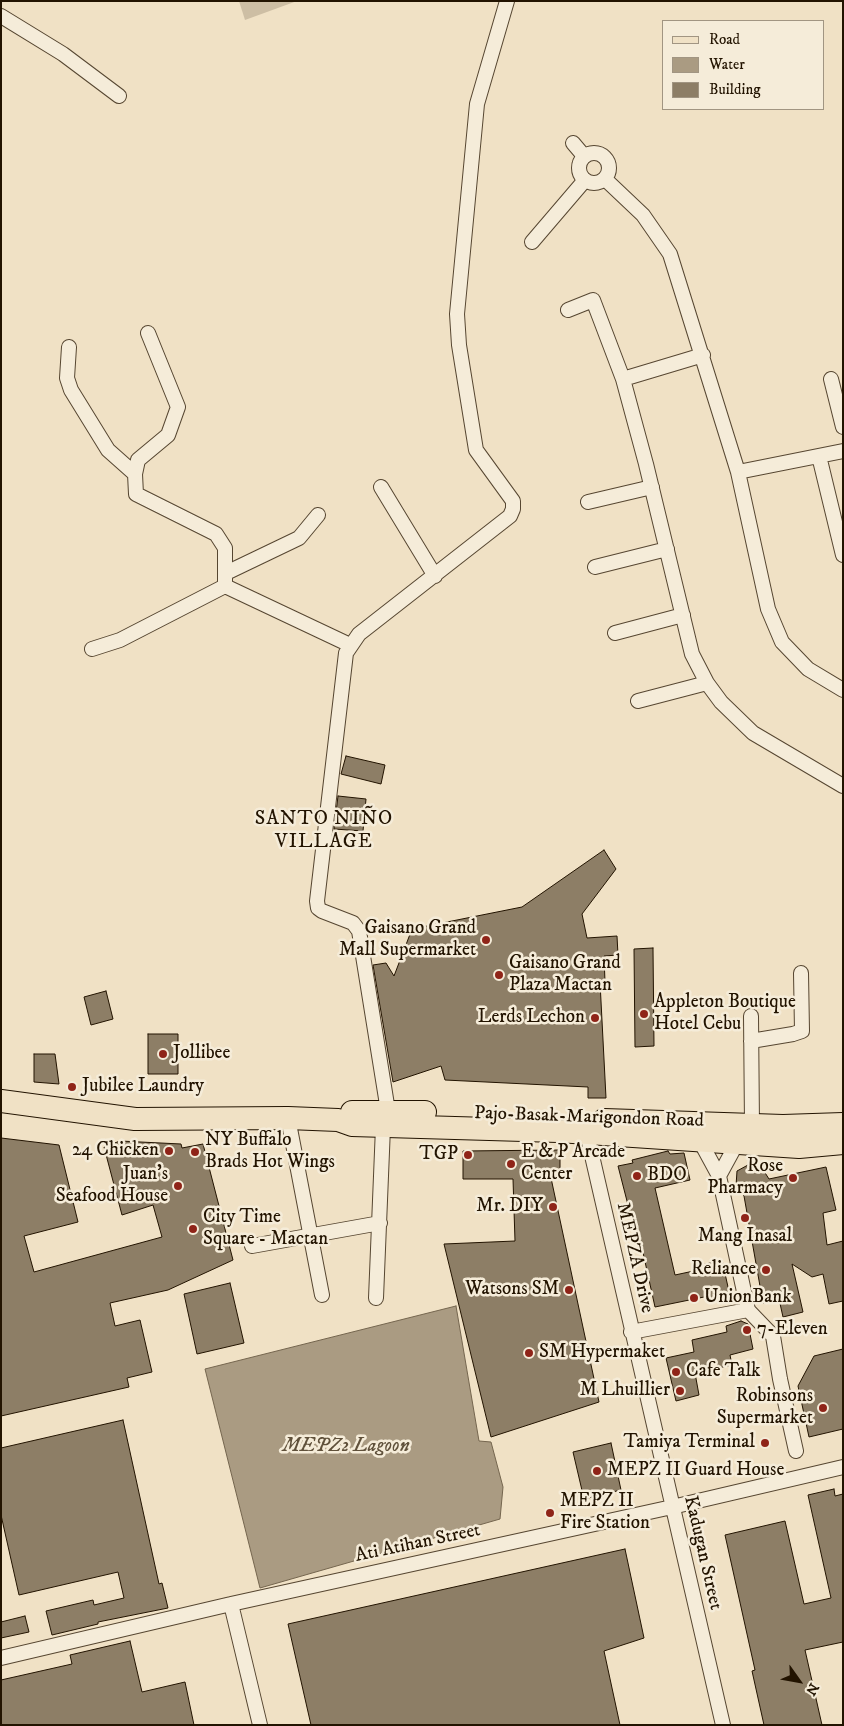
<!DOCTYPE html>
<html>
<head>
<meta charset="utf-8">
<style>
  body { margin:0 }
  #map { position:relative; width:844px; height:1726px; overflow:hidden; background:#f0e1c5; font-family:"IM FELL DW Pica",serif }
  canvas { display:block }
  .frame { position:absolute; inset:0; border:2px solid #221300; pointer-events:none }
  .legend { position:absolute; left:662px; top:20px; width:162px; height:90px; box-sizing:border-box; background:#f5ecd9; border:1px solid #a19582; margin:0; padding:6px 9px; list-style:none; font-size:15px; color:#221300 }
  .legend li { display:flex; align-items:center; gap:10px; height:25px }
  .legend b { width:25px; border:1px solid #a19582 }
  .north { position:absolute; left:774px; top:1656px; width:50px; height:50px; -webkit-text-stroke:4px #f5ecd9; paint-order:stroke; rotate:122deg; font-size:14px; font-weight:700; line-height:20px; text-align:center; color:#221300 }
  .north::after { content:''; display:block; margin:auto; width:18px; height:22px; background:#221300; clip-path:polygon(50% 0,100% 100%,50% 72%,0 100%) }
</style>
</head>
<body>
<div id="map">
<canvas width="844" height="1726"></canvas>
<div class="frame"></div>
<ul class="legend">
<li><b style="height:6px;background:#f0e1c5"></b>Road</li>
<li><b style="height:14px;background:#aa9b82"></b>Water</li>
<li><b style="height:14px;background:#8d7e66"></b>Building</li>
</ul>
<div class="north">N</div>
</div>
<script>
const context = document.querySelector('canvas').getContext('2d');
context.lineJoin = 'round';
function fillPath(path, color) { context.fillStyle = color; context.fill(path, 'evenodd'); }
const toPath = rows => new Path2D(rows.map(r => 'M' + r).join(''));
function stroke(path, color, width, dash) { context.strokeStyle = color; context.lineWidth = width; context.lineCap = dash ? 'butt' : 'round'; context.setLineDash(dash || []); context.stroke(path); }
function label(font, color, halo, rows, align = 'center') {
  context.font = font + ' "IM FELL DW Pica",serif'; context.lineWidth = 5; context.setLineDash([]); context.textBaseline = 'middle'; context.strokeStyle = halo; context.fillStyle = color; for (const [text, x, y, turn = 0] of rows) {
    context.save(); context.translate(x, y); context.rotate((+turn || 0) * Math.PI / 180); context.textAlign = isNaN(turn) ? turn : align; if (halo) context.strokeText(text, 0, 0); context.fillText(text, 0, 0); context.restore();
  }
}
fillPath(toPath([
  [239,1,297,1,245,20]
]), '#cdbea4');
const water = toPath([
  [456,1306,479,1441,491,1442,503,1487,500,1519,260,1588,205,1369,456,1306]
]);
fillPath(water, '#aa9b82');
stroke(water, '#74654e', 1);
const building = toPath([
  [346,756,385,765,381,784,341,774,346,756],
  [338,796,366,799,363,831,334,829,338,796],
  [604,850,616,869,582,914,587,938,617,936,618,955,604,956,605,982,600,982,606,1098,588,1098,588,1087,445,1080,441,1066,393,1082,373,965,386,963,394,976,412,929,522,907,604,850],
  [653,948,654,1046,635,1047,634,949,653,948],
  [106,991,113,1019,91,1025,84,997,106,991],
  [148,1034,178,1034,178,1074,148,1074,148,1034],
  [34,1054,55,1054,59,1084,34,1082,34,1054],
  [1,1138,59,1145,78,1222,24,1236,34,1272,162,1237,153,1205,122,1215,104,1147,120,1141,181,1144,182,1148,203,1144,233,1260,168,1290,110,1303,115,1326,140,1320,152,1372,127,1378,129,1387,1,1416,1,1138],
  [560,1150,560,1178,551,1178,599,1402,491,1437,444,1244,515,1241,513,1179,463,1179,463,1151,560,1150],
  [668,1151,670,1154,684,1153,690,1180,655,1188,675,1275,703,1269,702,1265,722,1260,730,1296,710,1301,709,1296,655,1307,640,1239,637,1240,618,1166,633,1163,632,1160,668,1151],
  [748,1165,762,1168,769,1179,826,1167,836,1210,823,1213,827,1245,843,1241,843,1301,829,1304,823,1274,812,1277,792,1264,803,1312,783,1317,779,1299,763,1303,744,1196,736,1186,737,1171,748,1165],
  [230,1283,244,1343,197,1354,184,1294,230,1283],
  [741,1321,748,1324,753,1349,730,1355,732,1365,695,1373,699,1395,676,1401,666,1358,694,1352,692,1340,727,1332,726,1326,741,1321],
  [843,1349,843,1429,809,1437,798,1386,814,1356,843,1349],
  [123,1420,159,1584,162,1583,168,1608,98,1622,98,1624,52,1635,46,1611,93,1600,94,1605,124,1598,118,1572,19,1595,1,1515,1,1448,123,1420],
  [611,1443,621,1490,584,1499,573,1452,611,1443],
  [834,1489,835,1496,843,1494,843,1642,805,1650,822,1725,764,1725,752,1671,755,1670,725,1535,785,1521,804,1604,831,1598,808,1495,834,1489],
  [625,1549,644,1638,604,1651,620,1725,311,1725,288,1624,625,1549],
  [25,1616,29,1632,1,1638,1,1622,25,1616],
  [130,1641,142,1692,185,1682,194,1725,1,1725,1,1680,72,1664,70,1655,130,1641]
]);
fillPath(building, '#8d7e66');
stroke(building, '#221300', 1);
const minor = toPath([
  [1,16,63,54,119,96],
  [573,143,584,156],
  '579 168a15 15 0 1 1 30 0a15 15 0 1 1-30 0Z',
  [605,179,643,215,670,254,738,472,768,609,782,642,808,669,843,690],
  [532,242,585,180],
  [568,310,593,300,623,379,646,464,692,654,707,683,721,702,753,733,843,786],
  [69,347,67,378,71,390,108,450,135,474],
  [623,379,703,355],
  [831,379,843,427],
  [819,456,843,555],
  [738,472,843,451],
  [381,487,435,576],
  [588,502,652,487],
  [595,567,667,549],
  [226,573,299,538,318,515],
  [225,586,350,645],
  [615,633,683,615],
  [92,649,120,640,225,586,225,548,216,534,136,494,135,474,138,460,168,435,178,407,148,333],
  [638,701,707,683],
  [751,1016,752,1125],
  [751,1041,793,1034,802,1031,801,973],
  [388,1111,359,931,353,923,322,911,318,908,317,901,346,653,359,634,510,516,513,509,513,501,476,450,459,345,457,314,477,104,507,1],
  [288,1118,322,1295],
  [587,1134,723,1725],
  [700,1141,719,1176,748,1310,773,1336,780,1379,796,1451],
  [719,1176,737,1143],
  [252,1246,380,1223],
  [376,1298,383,1127],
  [631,1332,748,1310],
  [231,1604,260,1725],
  [1,1658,231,1604,672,1507,843,1467]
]);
const primary = toPath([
  [1,1101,135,1119,288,1118,338,1120,352,1125,558,1131,799,1147,843,1143],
  [352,1112,425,1112],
  [604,1120,783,1126,843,1124]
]);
stroke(minor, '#564631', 16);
stroke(primary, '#221300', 24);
stroke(minor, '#f5ecd9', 14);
stroke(primary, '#f0e1c5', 22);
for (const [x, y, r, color] of [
  [486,940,5,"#8f2418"],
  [499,975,5,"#8f2418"],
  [644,1014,5,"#8f2418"],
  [595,1018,5,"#8f2418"],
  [163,1054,5,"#8f2418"],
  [72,1087,5,"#8f2418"],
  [169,1151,5,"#8f2418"],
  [195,1152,5,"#8f2418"],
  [468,1155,5,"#8f2418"],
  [511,1164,5,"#8f2418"],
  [637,1176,5,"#8f2418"],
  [793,1178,5,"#8f2418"],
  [178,1186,5,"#8f2418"],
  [553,1207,5,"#8f2418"],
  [745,1218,5,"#8f2418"],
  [193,1229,5,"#8f2418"],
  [766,1270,5,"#8f2418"],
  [569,1290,5,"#8f2418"],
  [694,1298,5,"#8f2418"],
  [747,1330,5,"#8f2418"],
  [529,1353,5,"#8f2418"],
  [676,1372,5,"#8f2418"],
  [680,1391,5,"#8f2418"],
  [823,1408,5,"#8f2418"],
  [765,1443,5,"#8f2418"],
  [597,1471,5,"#8f2418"],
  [550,1513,5,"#8f2418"]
]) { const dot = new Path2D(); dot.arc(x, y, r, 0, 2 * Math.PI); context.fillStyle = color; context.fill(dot); stroke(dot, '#f5ecd9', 2); }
label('19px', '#221300', '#f5ecd9', [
  ["Gaisano Grand",476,929,"right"],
  ["Mall Supermarket",476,951,"right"],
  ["Gaisano Grand",509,964],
  ["Plaza Mactan",509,986],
  ["Appleton Boutique",654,1003],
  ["Hotel Cebu",654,1025],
  ["Lerds Lechon",585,1018,"right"],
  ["Jollibee",173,1054],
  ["Jubilee Laundry",82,1087],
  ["NY Buffalo",205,1141],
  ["Brads Hot Wings",205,1163],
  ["24 Chicken",159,1151,"right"],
  ["E & P Arcade",521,1153],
  ["Center",521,1175],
  ["TGP",458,1155,"right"],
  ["Rose",783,1167,"right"],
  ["Pharmacy",783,1189,"right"],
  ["Juan's",168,1175,"right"],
  ["Seafood House",168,1197,"right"],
  ["BDO",647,1176],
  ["Mr. DIY",543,1207,"right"],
  ["City Time",203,1218],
  ["Square - Mactan",203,1240],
  ["Mang Inasal",745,1237,"center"],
  ["Reliance",756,1270,"right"],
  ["Watsons SM",559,1290,"right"],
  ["UnionBank",704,1298],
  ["7-Eleven",757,1330],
  ["SM Hypermaket",539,1353],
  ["Cafe Talk",686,1372],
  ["M Lhuillier",670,1391,"right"],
  ["Robinsons",813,1397,"right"],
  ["Supermarket",813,1419,"right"],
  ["Tamiya Terminal",755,1443,"right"],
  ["MEPZ II Guard House",607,1471],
  ["MEPZ II",560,1502],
  ["Fire Station",560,1524]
], 'left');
label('19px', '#221300', '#f5ecd9', [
  ["Pajo-Basak-Marigondon Road",589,1118,2],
  ["MEPZA Drive",634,1258,77],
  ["Ati Atihan Street",418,1544,-12],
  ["Kadugan Street",702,1553,77]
]);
context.letterSpacing = '1px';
label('20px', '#221300', '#f5ecd9', [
  ["SANTO NIÑO",324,820],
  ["VILLAGE",324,843]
]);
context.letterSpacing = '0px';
label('italic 20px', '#5f503a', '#f5ecd9', [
  ["MEPZ2 Lagoon",346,1447]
]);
</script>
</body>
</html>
